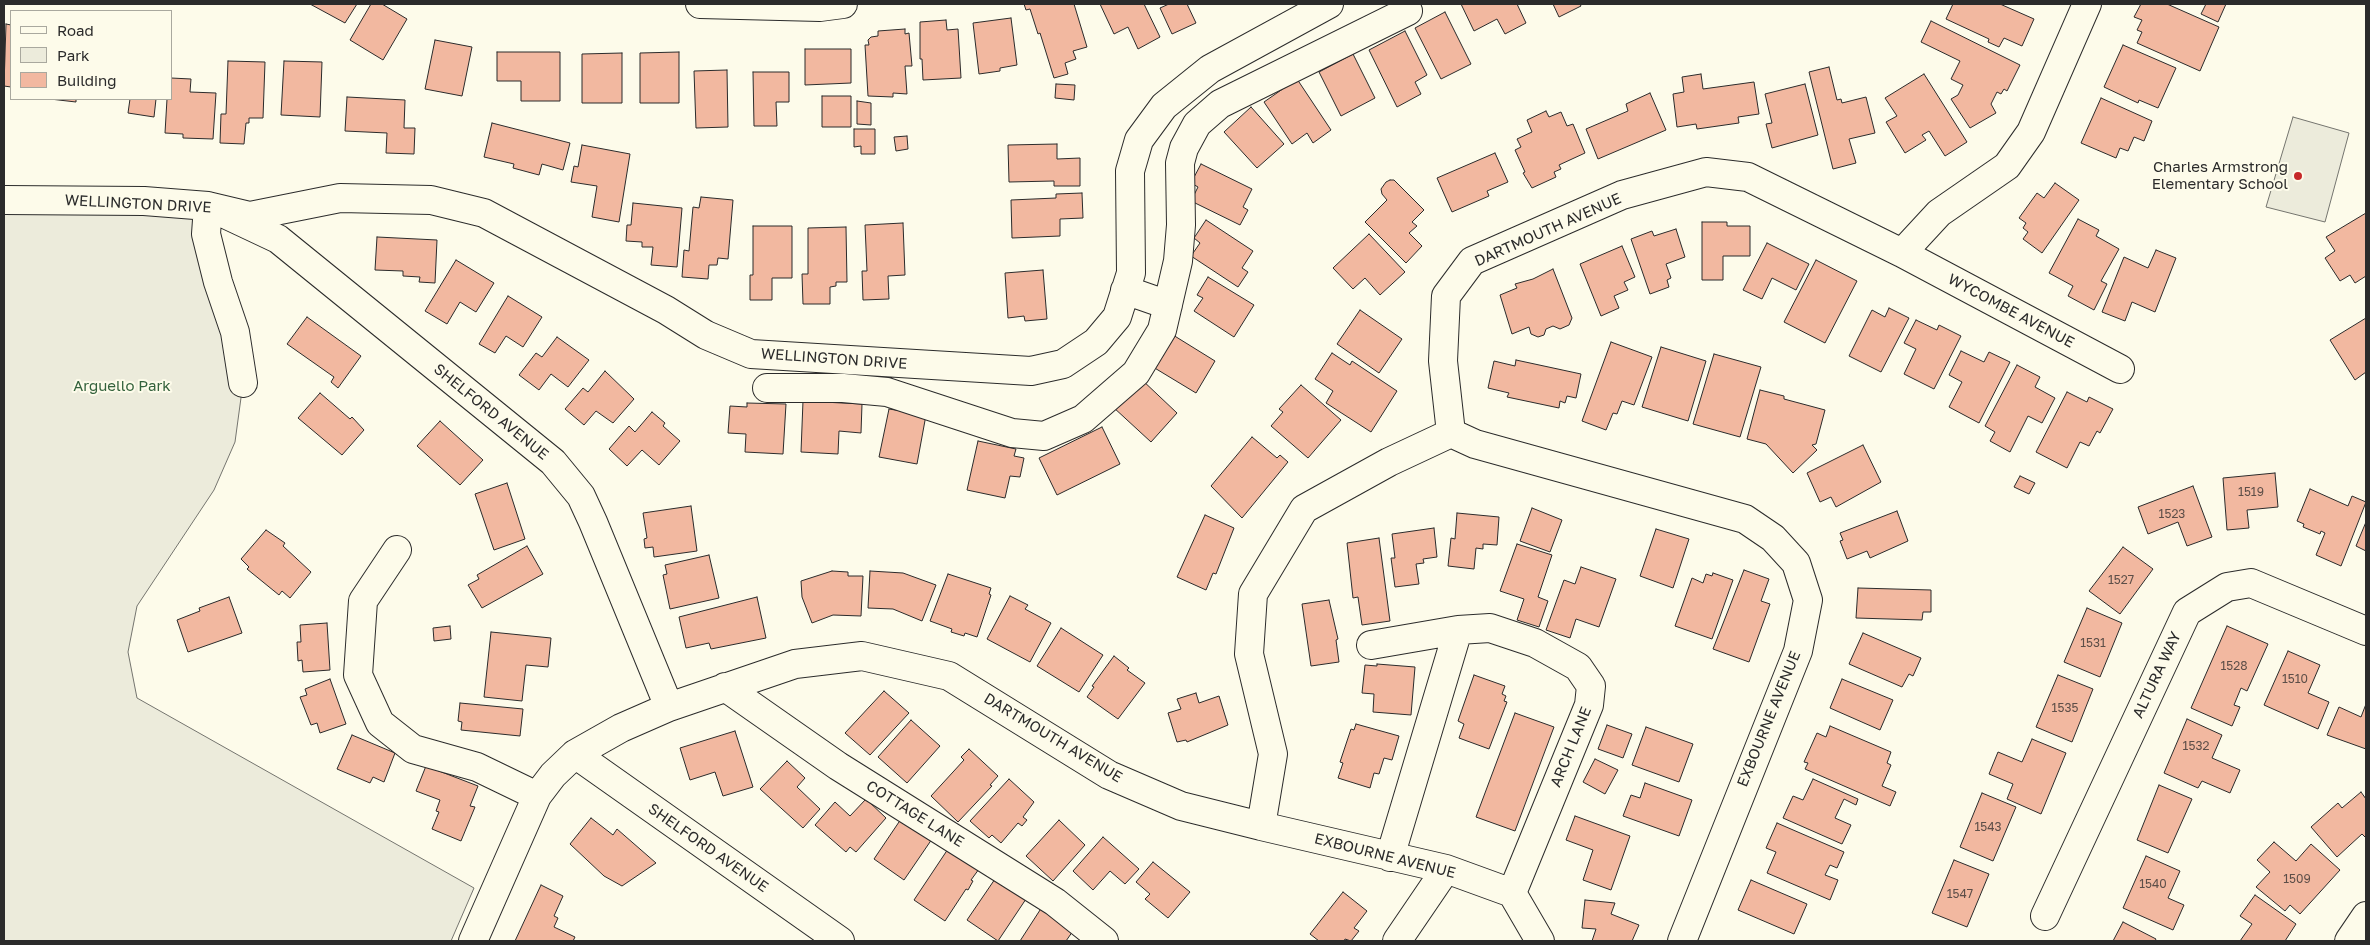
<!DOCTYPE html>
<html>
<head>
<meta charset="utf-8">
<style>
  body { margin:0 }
  #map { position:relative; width:2370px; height:945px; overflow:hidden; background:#fdfbea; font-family:"Golos Text",sans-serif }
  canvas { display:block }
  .frame { position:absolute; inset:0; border:5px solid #2b2b2b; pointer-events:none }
  .legend { position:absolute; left:10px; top:10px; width:162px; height:90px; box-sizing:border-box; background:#fdfbea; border:1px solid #a9a89e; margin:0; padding:6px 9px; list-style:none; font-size:15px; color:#2b2b2b }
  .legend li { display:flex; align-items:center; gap:10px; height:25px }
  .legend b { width:25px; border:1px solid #a9a89e }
</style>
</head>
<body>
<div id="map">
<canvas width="2370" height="945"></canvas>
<div class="frame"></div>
<ul class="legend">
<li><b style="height:6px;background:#fdfbea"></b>Road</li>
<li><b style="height:14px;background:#ecebdb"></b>Park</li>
<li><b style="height:14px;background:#f2b8a0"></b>Building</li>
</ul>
</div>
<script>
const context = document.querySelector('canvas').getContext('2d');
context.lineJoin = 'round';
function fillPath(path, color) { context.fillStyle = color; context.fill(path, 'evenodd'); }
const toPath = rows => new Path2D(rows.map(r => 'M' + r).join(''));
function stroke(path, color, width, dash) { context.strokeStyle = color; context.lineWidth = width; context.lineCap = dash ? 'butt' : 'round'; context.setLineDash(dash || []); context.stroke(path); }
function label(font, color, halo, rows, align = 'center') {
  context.font = font + ' "Golos Text",sans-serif'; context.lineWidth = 4; context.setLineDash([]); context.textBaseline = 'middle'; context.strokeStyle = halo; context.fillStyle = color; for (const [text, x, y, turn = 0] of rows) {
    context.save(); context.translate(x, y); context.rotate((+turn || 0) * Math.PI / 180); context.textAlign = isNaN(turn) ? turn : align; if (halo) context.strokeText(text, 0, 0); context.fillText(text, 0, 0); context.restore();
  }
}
const green = toPath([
  [2293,117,2349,133,2325,222,2266,207,2293,117],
  [208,206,243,383,235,442,214,490,137,606,128,652,137,698,474,888,451,941,4,941,4,207,208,206]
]);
fillPath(green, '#ecebdb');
stroke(green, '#74746e', 1);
const building = toPath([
  [310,4,357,4,345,23,310,4],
  [371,4,382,4,407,19,383,60,350,40,371,4],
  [1024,4,1074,4,1087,47,1073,51,1076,59,1065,63,1068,74,1054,78,1040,33,1038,34,1030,9,1026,10,1024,4],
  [1100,4,1144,4,1160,37,1138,49,1128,27,1114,34,1100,4],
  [1169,4,1187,4,1196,23,1172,34,1160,8,1169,4],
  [1461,4,1517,4,1526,23,1505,34,1497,19,1474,31,1461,4],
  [1553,4,1580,4,1581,6,1559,17,1553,4],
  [1953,4,2000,4,2034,19,2022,46,2004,38,1999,47,1988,42,1989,39,1946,19,1953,4],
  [2141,4,2167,4,2219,27,2200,71,2137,43,2142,32,2137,30,2142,20,2134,17,2141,4],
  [2206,4,2226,4,2218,22,2201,14,2206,4],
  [1445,12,1471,64,1441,79,1415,28,1445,12],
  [1011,18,1017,65,1000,68,1000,71,979,74,973,23,1011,18],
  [946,20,947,30,958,29,961,78,923,80,922,59,920,59,920,22,946,20],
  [1931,21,2020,65,2007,91,2004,89,2001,94,1997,92,1991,104,1996,113,1970,128,1951,99,1958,95,1963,85,1951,79,1960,61,1921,42,1931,21],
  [6,24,11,25,11,87,4,86,6,24],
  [905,29,905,34,909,33,912,66,905,66,907,94,893,93,893,97,868,96,865,45,869,45,868,40,871,37,878,36,878,31,905,29],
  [1405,31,1427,75,1415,82,1421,94,1397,107,1369,50,1405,31],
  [435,40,472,47,462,96,425,89,435,40],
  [2123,45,2176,68,2158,108,2139,100,2138,103,2104,87,2123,45],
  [805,49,851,49,851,83,805,85,805,49],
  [497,52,560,52,560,101,521,101,521,81,497,81,497,52],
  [679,52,679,103,640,103,640,53,679,52],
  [622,53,622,103,582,103,582,54,622,53],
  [1353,54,1375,98,1341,116,1319,72,1353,54],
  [228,61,265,62,263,118,249,118,249,123,246,123,244,144,220,143,221,114,226,114,228,61],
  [284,61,322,62,320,117,281,115,284,61],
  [1829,67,1837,100,1841,99,1842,103,1866,97,1875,133,1849,139,1856,163,1833,169,1809,72,1829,67],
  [727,70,728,127,696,128,694,71,727,70],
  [753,72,789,72,789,102,776,102,777,126,754,126,753,72],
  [1701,74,1703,89,1754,82,1759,114,1738,117,1739,123,1697,129,1696,124,1677,127,1673,94,1684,92,1682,77,1701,74],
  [1924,74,1967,142,1945,156,1929,131,1922,135,1926,140,1905,153,1886,122,1897,116,1885,98,1924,74],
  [171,78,191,79,190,92,216,93,213,139,183,138,183,134,165,133,167,99,171,99,171,78],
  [1297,79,1331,130,1313,143,1307,133,1292,144,1264,102,1297,79],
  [1056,84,1075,85,1074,100,1055,98,1056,84],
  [1805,84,1818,135,1772,148,1766,124,1772,123,1765,94,1805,84],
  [1650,93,1666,130,1598,159,1586,129,1628,111,1626,104,1650,93],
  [822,96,851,96,851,127,822,127,822,96],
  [347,97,405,100,404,128,415,128,414,154,386,153,387,133,345,131,347,97],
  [2101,98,2152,121,2144,141,2134,137,2128,151,2120,148,2116,158,2081,143,2101,98],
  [50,99,76,99,76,102,50,99],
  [130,99,156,99,154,117,128,113,130,99],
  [857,101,871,103,871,125,857,124,857,101],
  [1251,107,1284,144,1257,168,1224,132,1251,107],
  [1546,111,1549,117,1561,112,1567,126,1573,124,1585,153,1559,165,1561,169,1554,172,1556,177,1532,188,1523,173,1525,172,1515,150,1521,147,1517,139,1532,132,1527,120,1546,111],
  [492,123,570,143,563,170,542,164,539,175,513,168,514,164,484,157,492,123],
  [854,129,875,129,875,154,861,154,861,146,854,147,854,129],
  [907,136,908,149,896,151,894,137,907,136],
  [1057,144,1057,159,1080,158,1080,186,1054,186,1054,181,1009,182,1008,145,1057,144],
  [582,145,630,154,619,222,592,217,597,186,571,182,574,166,578,167,582,145],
  [1495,153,1508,182,1487,191,1489,196,1452,212,1437,178,1495,153],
  [1201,164,1252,189,1243,207,1248,210,1240,225,1191,201,1198,187,1191,183,1201,164],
  [1390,180,1394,180,1424,210,1412,222,1417,226,1409,233,1422,246,1406,263,1365,222,1387,200,1382,194,1381,189,1386,182,1390,180],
  [2055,183,2079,200,2042,253,2023,239,2028,232,2023,228,2026,223,2019,218,2037,193,2044,198,2055,183],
  [1082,193,1083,218,1060,219,1060,236,1012,238,1011,200,1056,198,1056,194,1082,193],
  [701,197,733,200,728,259,718,258,717,265,709,265,708,279,682,277,684,250,689,251,693,207,699,208,701,197],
  [633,203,682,208,677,267,651,265,653,247,642,247,642,242,626,241,627,225,631,225,633,203],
  [2366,213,2366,276,2355,283,2350,275,2340,281,2325,258,2335,251,2326,237,2366,213],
  [2078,219,2099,230,2096,236,2119,249,2101,281,2107,284,2094,310,2068,296,2073,286,2049,273,2078,219],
  [1206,220,1253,251,1242,268,1248,272,1238,287,1191,256,1200,243,1194,238,1206,220],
  [1702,222,1727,222,1727,226,1750,226,1750,256,1723,256,1723,280,1702,280,1702,222],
  [903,223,905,275,888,276,889,299,863,300,862,271,867,271,865,225,903,223],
  [753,226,792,226,792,278,772,278,772,300,750,300,750,275,753,275,753,226],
  [846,227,847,282,836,282,836,286,830,287,830,304,803,304,802,274,808,274,808,228,846,227],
  [1676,229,1685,257,1666,264,1671,278,1667,280,1669,287,1650,294,1631,239,1652,231,1654,236,1676,229],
  [1369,234,1405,272,1380,295,1365,278,1353,289,1333,268,1369,234],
  [377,237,437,240,435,283,419,282,420,277,403,276,403,271,375,270,377,237],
  [1767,243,1809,264,1796,290,1772,278,1762,299,1743,290,1767,243],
  [1622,246,1635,277,1624,282,1628,290,1614,296,1619,308,1601,316,1580,264,1622,246],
  [2156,250,2176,258,2155,312,2132,302,2125,321,2102,312,2124,257,2148,268,2156,250],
  [456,260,494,283,476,312,460,302,447,324,425,311,456,260],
  [1816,260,1857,281,1825,343,1784,322,1816,260],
  [1553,269,1572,318,1569,325,1560,329,1553,326,1546,329,1544,335,1538,337,1531,334,1529,327,1512,334,1500,295,1517,288,1515,284,1533,279,1553,269],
  [1043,270,1047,319,1025,321,1024,316,1008,318,1005,273,1043,270],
  [1208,277,1254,305,1234,337,1194,311,1203,298,1197,295,1208,277],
  [508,296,542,317,523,347,506,336,495,353,479,344,508,296],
  [1889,308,1909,318,1881,372,1849,356,1872,310,1885,317,1889,308],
  [1360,310,1402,339,1379,373,1337,344,1360,310],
  [307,317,361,356,338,388,331,382,334,377,287,344,307,317],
  [2366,318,2366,372,2355,380,2330,340,2366,318],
  [1916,320,1937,330,1939,325,1961,336,1934,389,1904,374,1916,349,1904,343,1916,320],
  [1173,335,1215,361,1196,393,1153,367,1173,335],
  [557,337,589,360,568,387,551,374,539,390,519,375,536,353,542,357,557,337],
  [1611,342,1652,357,1634,405,1622,401,1617,414,1613,413,1606,430,1582,421,1611,342],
  [1661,347,1706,361,1688,421,1642,407,1661,347],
  [1961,351,1984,362,1989,352,2010,362,1979,423,1949,407,1962,382,1949,375,1961,351],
  [1332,353,1350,365,1352,361,1397,391,1371,432,1326,403,1333,391,1315,379,1332,353],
  [1714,354,1761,367,1740,437,1693,424,1714,354],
  [1516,360,1581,374,1576,398,1567,396,1565,403,1560,401,1559,408,1507,397,1509,393,1488,388,1494,361,1515,366,1516,360],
  [2017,365,2040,377,2035,387,2055,398,2042,423,2028,416,2010,452,1990,441,1995,432,1985,426,2017,365],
  [605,371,634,399,613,423,596,411,584,425,565,409,583,388,588,392,605,371],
  [1140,378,1177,413,1151,442,1113,407,1140,378],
  [1301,385,1341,420,1308,458,1271,426,1283,412,1279,409,1301,385],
  [1760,390,1784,396,1784,399,1825,410,1816,444,1812,445,1817,450,1793,473,1766,444,1747,439,1760,390],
  [2067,392,2087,402,2089,397,2113,409,2100,433,2097,431,2089,446,2080,442,2067,468,2036,452,2067,392],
  [320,393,350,419,352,417,364,430,342,455,298,418,320,393],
  [803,401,862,404,861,433,839,431,838,454,801,452,803,401],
  [747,403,786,404,783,454,745,452,746,434,728,433,730,406,747,407,747,403],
  [889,409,926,415,917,464,879,457,889,409],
  [652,412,665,423,663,426,680,441,659,465,642,450,627,466,609,449,629,426,635,432,652,412],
  [440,421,483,460,460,485,417,446,440,421],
  [1102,427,1120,464,1057,495,1039,458,1102,427],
  [1252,437,1277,458,1280,455,1288,462,1242,518,1211,486,1252,437],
  [978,441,1016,449,1014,456,1024,458,1020,477,1010,476,1005,498,967,490,978,441],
  [1863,445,1881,482,1836,507,1831,497,1820,502,1807,473,1863,445],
  [2275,473,2278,507,2247,510,2249,528,2227,530,2223,478,2275,473],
  [2020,476,2035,483,2029,494,2014,487,2020,476],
  [507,483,525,539,494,550,475,494,507,483],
  [2193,486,2212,537,2187,546,2178,522,2148,534,2138,507,2193,486],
  [2310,489,2348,506,2352,496,2366,502,2341,566,2316,555,2325,533,2321,531,2320,534,2303,527,2304,524,2297,521,2310,489],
  [691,506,697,551,654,557,653,547,645,548,644,539,647,538,643,513,691,506],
  [1532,508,1562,520,1550,552,1520,541,1532,508],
  [1897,511,1908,541,1870,558,1867,551,1847,559,1840,541,1843,540,1840,533,1897,511],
  [1457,513,1499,517,1497,545,1483,544,1483,549,1476,548,1474,569,1448,566,1451,538,1455,539,1457,513],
  [1205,515,1234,528,1216,574,1213,573,1206,590,1177,577,1205,515],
  [2366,522,2366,551,2356,546,2366,522],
  [1434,528,1437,557,1423,559,1424,563,1416,564,1419,584,1395,587,1391,558,1395,558,1392,534,1434,528],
  [1656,529,1689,539,1673,588,1640,576,1656,529],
  [266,530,285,543,283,546,311,572,290,598,282,591,279,595,247,569,249,567,241,559,266,530],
  [1379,538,1390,621,1362,625,1358,597,1353,598,1347,543,1379,538],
  [1517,544,1552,555,1538,597,1548,601,1539,627,1517,620,1524,599,1500,591,1517,544],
  [527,546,543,574,482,608,468,585,479,579,477,575,527,546],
  [2123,547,2153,569,2120,614,2089,591,2123,547],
  [709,555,719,598,670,609,663,575,667,574,665,565,709,555],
  [1581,567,1616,579,1599,627,1576,619,1570,638,1546,630,1564,580,1575,584,1581,567],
  [1744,570,1769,579,1761,601,1770,604,1749,662,1713,649,1744,570],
  [832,571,848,572,848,576,863,576,861,616,833,615,812,623,802,597,801,581,832,571],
  [870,571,903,573,936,585,922,621,893,609,868,608,870,571],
  [1713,573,1733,580,1712,639,1675,626,1692,578,1703,583,1706,574,1712,576,1713,573],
  [948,574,991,588,989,594,991,595,977,637,965,633,964,636,951,632,952,629,930,621,948,574],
  [1858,588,1931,590,1931,612,1923,612,1922,620,1856,618,1858,588],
  [1010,596,1028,605,1025,609,1051,623,1030,662,987,639,1010,596],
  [229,597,242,633,188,652,177,620,200,611,199,608,229,597],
  [757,597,766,638,711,649,709,643,686,648,679,617,757,597],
  [1329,600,1338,639,1336,640,1339,662,1311,666,1302,604,1329,600],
  [2087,608,2122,623,2100,677,2064,662,2087,608],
  [327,623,330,670,303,672,302,660,298,661,297,642,301,642,300,625,327,623],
  [450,626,451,639,434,641,433,628,450,626],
  [2227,626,2268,644,2247,691,2241,688,2234,705,2240,707,2232,726,2191,708,2227,626],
  [1061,628,1103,655,1079,692,1037,666,1061,628],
  [491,632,551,638,548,667,526,665,522,701,484,697,491,632],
  [1863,633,1921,658,1913,676,1909,674,1902,687,1849,664,1863,633],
  [2288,651,2320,665,2308,693,2329,702,2318,729,2264,705,2288,651],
  [1114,656,1129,668,1127,670,1145,683,1118,719,1087,697,1094,687,1092,686,1114,656],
  [1377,664,1415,667,1411,715,1373,712,1374,694,1362,693,1365,665,1377,666,1377,664],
  [1474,675,1505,686,1502,694,1506,696,1504,701,1507,702,1489,749,1459,738,1464,724,1458,721,1474,675],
  [2058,675,2093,689,2072,742,2036,727,2058,675],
  [330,679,346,724,320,733,317,723,311,725,300,697,307,695,305,689,330,679],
  [1842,679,1893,700,1880,730,1830,708,1842,679],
  [884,691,909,713,870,755,845,733,884,691],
  [1196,693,1199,703,1219,696,1228,725,1187,742,1186,740,1177,742,1168,713,1181,709,1177,699,1196,693],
  [460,703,523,709,520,736,461,730,462,722,458,721,460,703],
  [2366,704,2366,749,2327,735,2339,707,2361,717,2366,704],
  [1515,713,1554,727,1515,831,1476,817,1515,713],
  [2187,719,2222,735,2212,758,2240,770,2230,793,2202,781,2198,788,2164,773,2187,719],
  [911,720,940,746,907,783,878,757,911,720],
  [1356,724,1399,736,1392,760,1384,758,1379,774,1374,773,1370,788,1338,778,1343,763,1340,762,1351,729,1354,730,1356,724],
  [1607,725,1632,734,1623,758,1598,749,1607,725],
  [1830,726,1891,752,1887,763,1891,765,1882,786,1896,792,1890,806,1805,769,1808,763,1804,762,1817,733,1826,737,1830,726],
  [1646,727,1693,744,1679,782,1632,765,1646,727],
  [735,731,753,787,723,796,715,772,690,780,680,748,735,731],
  [352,735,395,753,384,782,373,777,370,783,337,769,352,735],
  [2032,739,2066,753,2041,814,2007,799,2013,784,1989,774,1998,752,2022,762,2032,739],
  [969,749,998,776,990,785,992,786,958,822,931,796,964,760,961,757,969,749],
  [1595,759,1618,770,1605,794,1583,782,1595,759],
  [787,761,805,778,797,787,820,809,803,828,760,789,787,761],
  [426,766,478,786,470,806,475,807,461,841,432,829,439,812,436,811,440,800,416,791,426,766],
  [1009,779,1034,802,1023,817,1027,820,1022,826,1018,823,1001,843,992,835,989,838,970,821,1009,779],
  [1813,779,1858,799,1856,805,1844,799,1835,818,1851,825,1842,844,1783,818,1793,796,1803,800,1813,779],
  [1645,783,1692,800,1679,836,1623,816,1631,795,1640,798,1645,783],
  [2159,785,2192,799,2168,853,2137,840,2159,785],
  [2361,792,2366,799,2366,838,2362,834,2337,857,2311,827,2338,803,2342,808,2361,792],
  [1982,793,2016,807,1993,861,1960,847,1982,793],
  [866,799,886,818,856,852,850,847,846,852,815,825,835,802,850,816,866,799],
  [1575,816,1630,836,1611,890,1583,880,1593,850,1566,840,1575,816],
  [591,818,613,835,617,829,656,863,622,886,604,876,570,844,591,818],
  [901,819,932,839,904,880,874,859,901,819],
  [1059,820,1085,845,1053,881,1026,856,1059,820],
  [1777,823,1844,852,1837,868,1830,865,1825,875,1838,880,1830,900,1767,873,1776,852,1766,848,1777,823],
  [1103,837,1139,869,1125,884,1110,871,1093,890,1073,871,1103,837],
  [2274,842,2296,861,2311,844,2340,870,2300,914,2290,905,2285,911,2256,887,2270,872,2257,860,2274,842],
  [948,849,979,869,971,880,973,881,968,890,966,889,945,921,914,900,948,849],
  [2146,856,2180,871,2168,898,2184,905,2173,930,2123,908,2146,856],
  [1954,860,1989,874,1967,927,1932,913,1954,860],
  [1153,862,1190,892,1168,918,1145,899,1150,894,1136,882,1153,862],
  [995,879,1026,899,998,941,967,920,995,879],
  [1751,880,1807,904,1794,934,1738,910,1751,880],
  [541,885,563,896,554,916,558,918,554,927,575,937,573,941,515,941,541,885],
  [1343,892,1367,911,1354,928,1359,931,1351,941,1345,939,1344,941,1319,941,1310,934,1343,892],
  [2255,895,2296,924,2285,941,2240,941,2252,924,2240,916,2255,895],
  [1585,900,1615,903,1611,914,1639,925,1632,941,1592,941,1596,929,1582,928,1585,900],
  [1042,907,1075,928,1066,941,1020,941,1042,907],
  [2123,922,2156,939,2155,941,2113,941,2123,922]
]);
fillPath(building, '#f2b8a0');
stroke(building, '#2b2b2b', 1);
const minor = toPath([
  [700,4,820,7,843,4],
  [4,200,144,201,208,206,250,216,340,198,431,200,484,213,666,310,706,335,751,354,1031,371,1063,364,1096,342,1117,317,1131,273,1130,171,1139,140,1164,106,1210,69,1329,4],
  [1902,253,2120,369],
  [1125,290,1168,305],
  [243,383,235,332,218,282,206,234,208,206,278,239,553,462,581,496,593,522,669,707],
  [767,388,843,388,887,392,1012,433,1044,436,1083,419,1136,373,1162,330,1178,261,1181,225,1180,163,1184,148,1197,124,1220,104,1408,11],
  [1451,433,1475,444,1745,519,1773,538,1796,563,1808,600,1798,651,1682,941],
  [397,550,363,601,358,675,380,723,413,749,477,767,537,796],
  [1371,645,1458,630],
  [725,687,838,766,1055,902,1104,941],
  [575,754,840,941],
  [1261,826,1446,869,1512,893,1540,941],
  [1390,857,1458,630,1490,628,1535,643,1578,667,1591,686,1589,705,1512,893],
  [2045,916,2187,612,2227,587,2251,583,2366,631],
  [473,941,537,796,553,775,575,754,621,728,669,707,795,664,862,656,949,676,1109,775,1181,806,1261,826,1273,754,1249,654,1253,594,1304,509,1389,462,1451,433,1443,361,1446,296,1472,261,1622,195,1706,172,1748,177,1902,253,1939,213,2007,166,2031,132,2087,4],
  [1397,941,1446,869],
  [2349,941,2366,916]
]);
stroke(minor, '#2b2b2b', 30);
stroke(minor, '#fdfbea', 28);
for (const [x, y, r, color] of [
  [2298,176,5,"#c62828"]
]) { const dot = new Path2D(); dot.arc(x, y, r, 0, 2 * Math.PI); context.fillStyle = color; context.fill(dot); stroke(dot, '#fdfbea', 2); }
label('12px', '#5d4e48', null, [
  ["1519",2251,492],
  ["1523",2172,514],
  ["1527",2121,580],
  ["1531",2093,643],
  ["1528",2234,666],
  ["1510",2295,679],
  ["1535",2065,708],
  ["1532",2196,746],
  ["1543",1988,827],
  ["1509",2297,879],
  ["1540",2153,884],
  ["1547",1960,894]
]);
label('15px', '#2b2b2b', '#fdfbea', [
  ["Charles Armstrong",2288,167],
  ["Elementary School",2288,184]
], 'right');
label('15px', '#2b2b2b', '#fdfbea', [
  ["WELLINGTON DRIVE",138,204,3],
  ["DARTMOUTH AVENUE",1548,230,-24],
  ["WYCOMBE AVENUE",2011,311,28],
  ["WELLINGTON DRIVE",834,359,4],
  ["SHELFORD AVENUE",491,412,39],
  ["ALTURA WAY",2157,675,-65],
  ["EXBOURNE AVENUE",1769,719,-68],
  ["DARTMOUTH AVENUE",1053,738,31],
  ["ARCH LANE",1571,747,-68],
  ["COTTAGE LANE",915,814,32],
  ["SHELFORD AVENUE",708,848,35],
  ["EXBOURNE AVENUE",1385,856,14]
]);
label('15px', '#34623c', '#fdfbea', [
  ["Arguello Park",122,386]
]);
</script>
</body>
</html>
